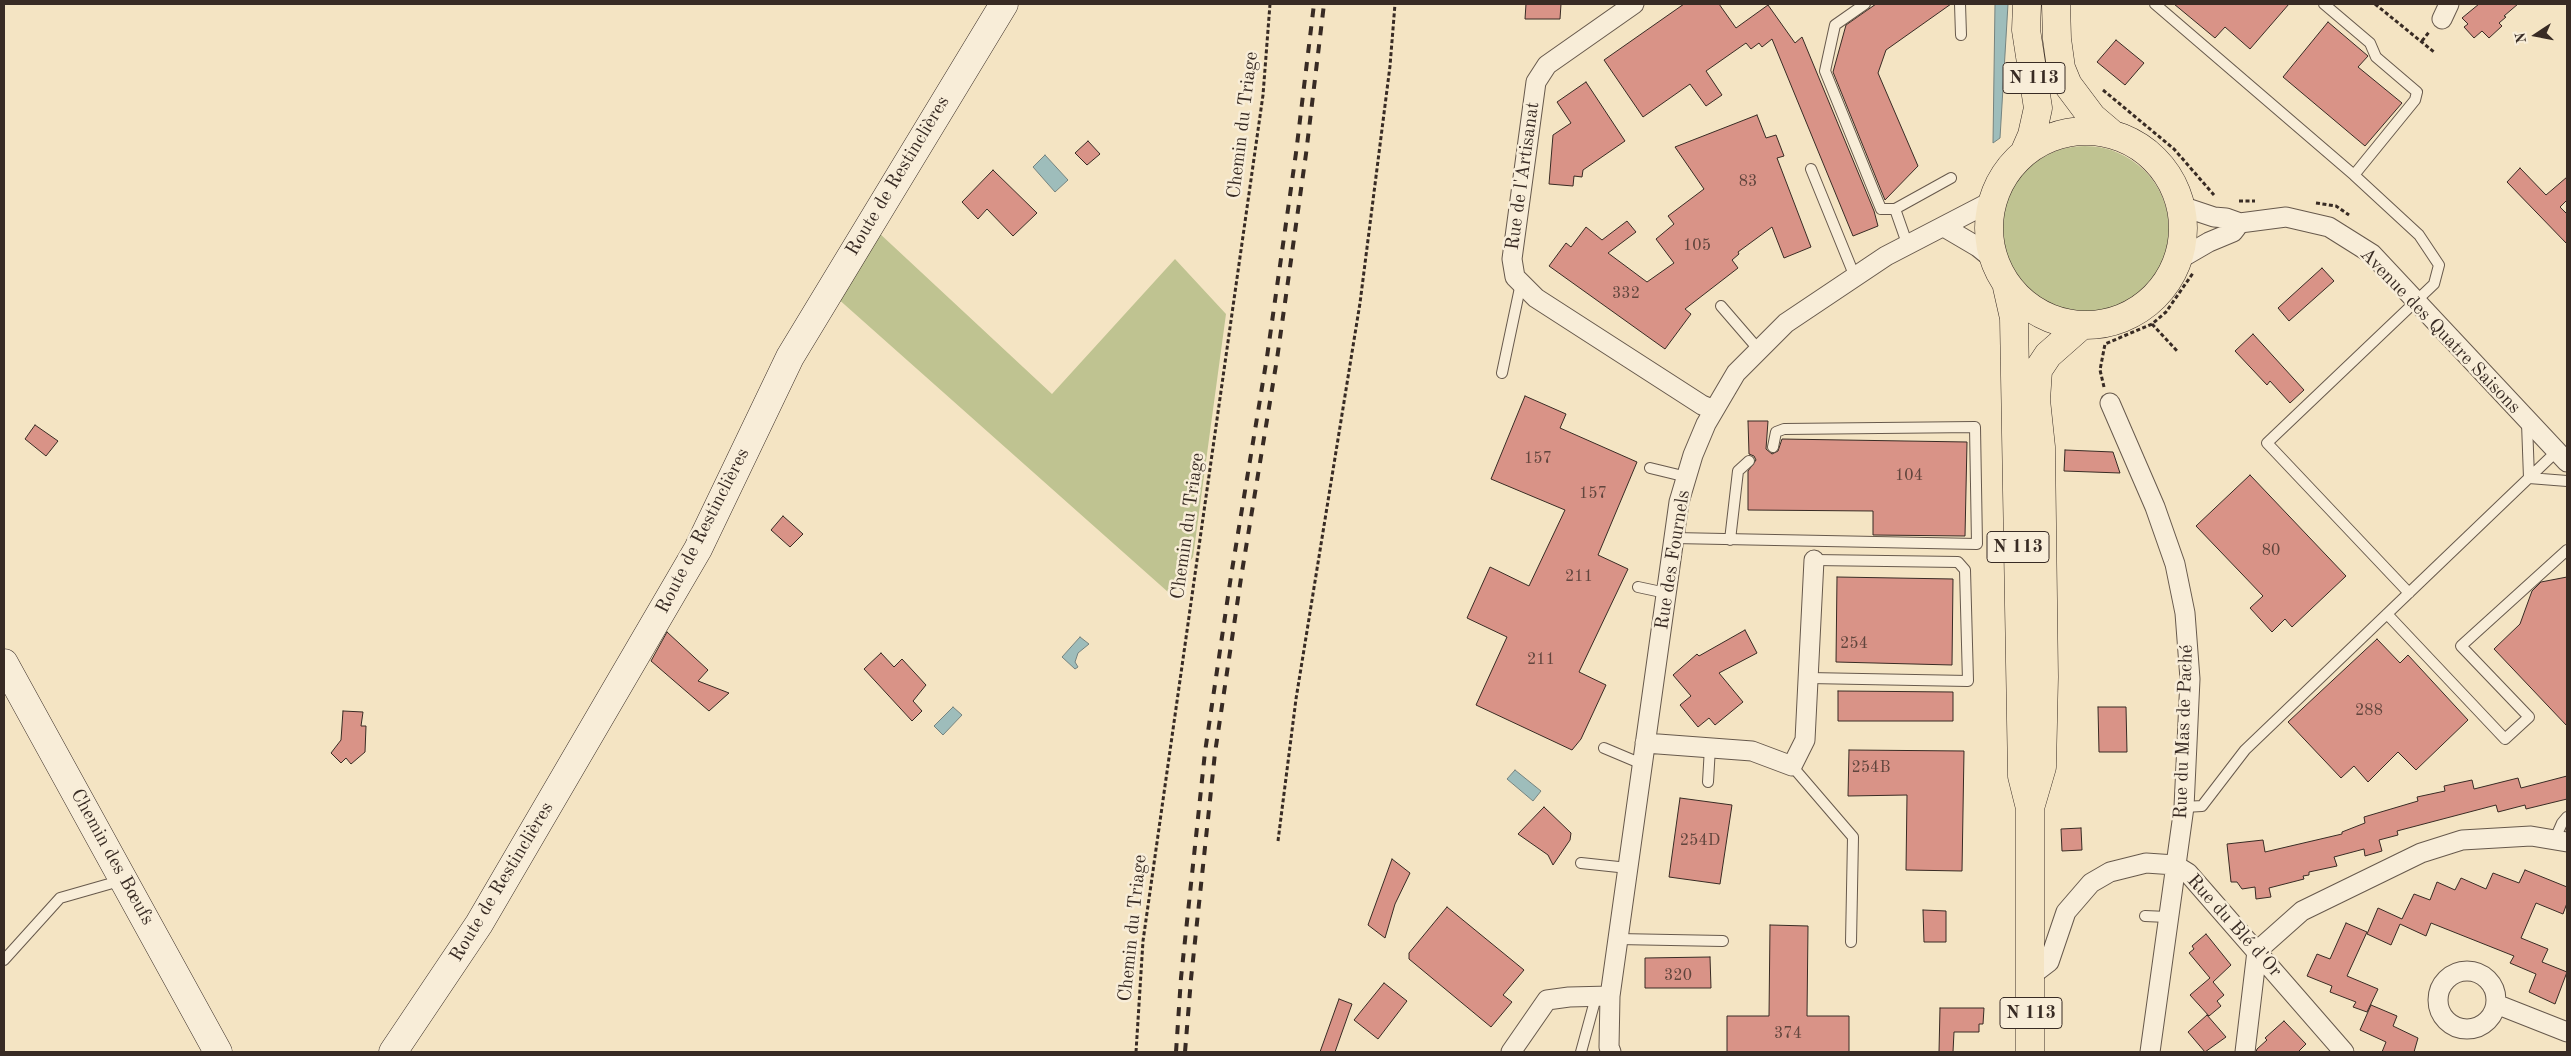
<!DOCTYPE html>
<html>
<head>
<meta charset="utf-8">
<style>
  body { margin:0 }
  #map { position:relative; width:2571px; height:1056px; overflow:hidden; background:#f4e4c3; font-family:"Old Standard TT",serif }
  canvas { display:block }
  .frame { position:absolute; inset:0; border:5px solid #382b24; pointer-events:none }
  .north { position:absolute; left:2511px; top:10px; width:50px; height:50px; -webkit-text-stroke:4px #f8edd8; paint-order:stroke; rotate:259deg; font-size:14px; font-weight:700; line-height:20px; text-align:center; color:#382b24 }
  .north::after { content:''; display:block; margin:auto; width:18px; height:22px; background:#382b24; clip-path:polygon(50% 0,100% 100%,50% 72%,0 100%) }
</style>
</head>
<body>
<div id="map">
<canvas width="2571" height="1056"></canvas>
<div class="frame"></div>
<div class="north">N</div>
</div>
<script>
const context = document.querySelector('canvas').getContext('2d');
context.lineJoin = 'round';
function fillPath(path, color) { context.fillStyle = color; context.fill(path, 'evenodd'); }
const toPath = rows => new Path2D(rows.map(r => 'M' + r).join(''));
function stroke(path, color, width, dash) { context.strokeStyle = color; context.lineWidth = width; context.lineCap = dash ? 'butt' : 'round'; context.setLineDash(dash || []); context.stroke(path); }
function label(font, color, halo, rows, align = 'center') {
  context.font = font + ' "Old Standard TT",serif'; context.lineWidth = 5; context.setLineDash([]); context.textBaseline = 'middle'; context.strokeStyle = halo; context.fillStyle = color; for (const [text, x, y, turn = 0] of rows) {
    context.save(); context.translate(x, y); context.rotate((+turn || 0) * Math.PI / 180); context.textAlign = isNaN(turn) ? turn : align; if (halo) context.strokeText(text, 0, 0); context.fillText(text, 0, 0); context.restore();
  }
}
fillPath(toPath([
  '2001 230a84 84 0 1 1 168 0a84 84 0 1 1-168 0Z',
  [878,232,1052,394,1175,259,1226,314,1193,557,1168,592,836,297]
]), '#bfc391');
const water = toPath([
  [1995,4,2008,4,2000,138,1993,143,1995,4],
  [1045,155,1068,180,1055,192,1033,167,1045,155],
  [1080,637,1089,644,1078,653,1075,662,1078,667,1075,669,1062,657,1080,637],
  [953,707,962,715,943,735,934,726,953,707],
  [1515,770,1541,791,1533,801,1507,779,1515,770]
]);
fillPath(water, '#9ebdbb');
stroke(water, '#75837f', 1);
const building = toPath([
  [1526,4,1561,4,1560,19,1525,19,1526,4],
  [1684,4,1719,4,1736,28,1768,5,1795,43,1802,37,1874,211,1878,226,1853,236,1772,39,1762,47,1759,43,1751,49,1746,43,1706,71,1722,95,1706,106,1690,84,1643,117,1604,60,1684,4],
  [1876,4,1951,4,1886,50,1878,73,1918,166,1885,200,1833,72,1846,25,1876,4],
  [2174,4,2289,4,2250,49,2225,27,2215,38,2174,4],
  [2479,4,2518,4,2504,16,2506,17,2499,23,2502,26,2489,38,2482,31,2474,38,2464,27,2468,24,2462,18,2479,4],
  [2328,22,2368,56,2358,67,2402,103,2365,146,2283,77,2328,22],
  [2116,40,2144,63,2125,85,2097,62,2116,40],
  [1586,82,1625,141,1583,170,1582,177,1574,176,1573,186,1549,184,1553,135,1571,123,1557,102,1586,82],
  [1757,115,1766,138,1776,135,1784,156,1777,158,1811,247,1784,258,1772,227,1738,252,1739,254,1732,260,1738,268,1685,309,1691,314,1665,349,1549,266,1566,243,1571,247,1586,227,1602,240,1627,221,1636,232,1608,253,1647,282,1674,263,1656,239,1674,224,1668,216,1704,189,1675,147,1757,115],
  [1088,141,1100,154,1087,165,1075,153,1088,141],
  [2520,168,2546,195,2567,177,2567,200,2560,207,2567,214,2567,244,2507,182,2520,168],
  [993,170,1037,213,1013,236,987,209,978,219,962,202,993,170],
  [2322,268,2334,281,2289,321,2278,308,2322,268],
  [2253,334,2304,390,2290,403,2270,381,2267,385,2235,351,2253,334],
  [1525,396,1566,414,1560,428,1637,462,1598,555,1628,569,1579,672,1606,685,1581,739,1572,750,1476,705,1507,637,1467,618,1490,567,1529,586,1565,510,1491,479,1525,396],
  [1748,421,1768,421,1766,449,1772,454,1778,451,1782,439,1967,442,1965,536,1873,535,1873,511,1748,510,1748,471,1756,460,1754,456,1749,454,1748,421],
  [35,425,58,441,46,456,25,439,35,425],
  [2065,450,2113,452,2120,473,2064,471,2065,450],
  [2250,475,2346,576,2292,627,2285,619,2272,632,2250,608,2263,596,2196,526,2250,475],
  [783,516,803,534,790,547,771,530,783,516],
  [1837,577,1953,579,1952,665,1836,662,1837,577],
  [2567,577,2567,726,2494,649,2520,624,2532,591,2541,582,2567,577],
  [1745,630,1757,653,1719,673,1743,702,1715,725,1709,718,1698,727,1680,705,1691,696,1673,675,1697,654,1699,656,1745,630],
  [667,632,708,670,698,681,729,693,709,711,651,661,667,632],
  [2377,639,2400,663,2408,655,2468,720,2416,770,2398,752,2368,782,2354,766,2341,778,2288,722,2377,639],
  [881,653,894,667,902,659,926,685,913,701,922,711,912,721,864,669,881,653],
  [1838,691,1953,692,1953,721,1838,721,1838,691],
  [2098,707,2126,707,2127,752,2099,752,2098,707],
  [343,711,363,712,361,726,366,726,365,752,351,764,346,758,341,763,331,753,341,740,343,711],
  [1849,750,1964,751,1962,871,1906,870,1907,795,1848,796,1849,750],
  [2567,776,2567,799,2526,809,2525,805,2498,812,2496,805,2397,831,2398,835,2379,840,2382,851,2365,856,2364,849,2334,857,2337,866,2309,872,2309,875,2303,876,2304,879,2269,888,2271,897,2256,899,2255,887,2242,889,2237,882,2231,882,2227,844,2263,840,2265,852,2342,834,2342,832,2365,823,2364,817,2418,801,2417,797,2445,791,2444,786,2472,780,2474,789,2518,778,2521,788,2567,776],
  [1680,798,1732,805,1720,884,1669,877,1680,798],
  [1544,807,1571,833,1570,840,1553,865,1548,855,1518,834,1544,807],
  [2081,828,2082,850,2062,851,2061,829,2081,828],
  [1392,859,1410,873,1395,904,1385,938,1368,925,1392,859],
  [2525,870,2567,887,2567,903,2563,914,2536,903,2521,938,2548,949,2542,962,2567,972,2555,1004,2529,992,2536,974,2510,963,2514,956,2431,923,2426,936,2400,924,2391,945,2367,934,2378,908,2402,919,2414,894,2430,900,2437,882,2455,890,2461,878,2486,889,2493,873,2519,883,2525,870],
  [1447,907,1524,970,1503,995,1512,1002,1491,1027,1409,959,1409,953,1447,907],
  [1923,910,1946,911,1946,942,1924,942,1923,910],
  [2346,923,2367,932,2347,976,2378,989,2367,1012,2353,1007,2356,1002,2330,992,2332,986,2307,976,2317,954,2330,959,2346,923],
  [1770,925,1808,926,1807,1016,1849,1016,1849,1052,1727,1052,1727,1016,1769,1016,1770,925],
  [2206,934,2231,965,2213,982,2224,995,2217,1001,2221,1006,2209,1016,2190,995,2210,978,2189,953,2194,949,2192,946,2206,934],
  [1710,957,1711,988,1645,988,1645,958,1710,957],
  [1384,983,1407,1001,1378,1039,1354,1020,1384,983],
  [1339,999,1352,1004,1335,1052,1320,1052,1339,999],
  [2371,1005,2397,1016,2393,1026,2418,1038,2414,1052,2382,1052,2386,1042,2360,1030,2371,1005],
  [1940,1008,1984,1008,1983,1024,1979,1024,1979,1032,1954,1032,1953,1052,1939,1052,1940,1008],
  [2207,1015,2226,1037,2205,1052,2188,1032,2207,1015],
  [2284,1021,2306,1044,2298,1052,2256,1052,2257,1049,2267,1040,2265,1038,2284,1021]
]);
fillPath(building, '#d99387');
stroke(building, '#382b24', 1);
const lane = toPath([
  [1865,4,1835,25,1825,71,1881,209,1895,209],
  [1960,4,1961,35],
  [2155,4,2354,175,2419,235,2439,265,2434,284,2267,443,2409,593],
  [2324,4,2370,43,2376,57,2417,92,2415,100,2354,175],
  [1811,169,1855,277],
  [1908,246,1895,209,1951,178],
  [1721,306,1759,350],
  [1502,373,1521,283],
  [2527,423,2529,478,2567,481],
  [1650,468,1687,477],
  [1674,538,1977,544,1975,427,1784,429,1776,432,1773,447],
  [1730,540,1738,471,1749,461],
  [1638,587,1666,593],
  [2387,614,2505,739,2529,717,2461,646,2567,550],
  [1809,678,1968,681,1965,570,1958,562,1814,560],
  [1604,748,1642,764],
  [1792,766,1853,837,1851,942],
  [1708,782,1710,747],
  [2184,807,2202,806,2245,750,2557,451],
  [2555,839,2562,823,2567,817],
  [1581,863,1628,868],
  [2145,916,2167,917],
  [1618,939,1723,941],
  [4,960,60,898,123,880],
  [1581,1052,1596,997]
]);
const street = toPath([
  [1634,4,1547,65,1536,82,1512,259,1515,277,1536,298,1702,405,1714,410],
  [2442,19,2449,4],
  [2181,206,2214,217,2226,218,2240,223,2286,217,2329,227,2372,254,2567,462],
  [1944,227,1978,247,1994,260],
  [2178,260,2209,242,2233,232,2240,223],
  [2110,403,2155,507,2175,564,2185,613,2190,679,2184,807,2150,1052],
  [1645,743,1752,751,1792,766,1805,740,1814,560],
  '2438 1000a29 29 0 1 1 58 0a29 29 0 1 1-58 0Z',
  [2032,975,2049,962,2066,912,2091,883,2110,872,2146,863,2175,865,2188,873,2344,1052],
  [2496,1004,2567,1032],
  [1511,1052,1547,1000,1569,997,1610,996],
  [1611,1052,1609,1047,1610,996,1679,502,1693,455,1706,424,1736,373,1786,323,1886,256,1992,201],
  [2245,1052,2257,951,2302,911,2421,853,2462,840,2531,836,2567,842]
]);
const secondary = toPath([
  [4,663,218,1052],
  [393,1052,479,924,698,549,790,357,1004,4]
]);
const primary = toPath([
  [2056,4,2057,39,2061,68,2068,85,2092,117,2112,134],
  '1989 228a97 97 0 1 1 194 0a97 97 0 1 1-194 0Z',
  [2025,151,2032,135,2038,108,2026,30,2027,4],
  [2007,287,2014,318,2022,776,2030,808,2030,1052],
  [2030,808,2042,767,2044,677,2041,447,2036,400,2038,370,2048,355,2082,325]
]);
stroke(lane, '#67594c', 12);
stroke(street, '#67594c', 21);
stroke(secondary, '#382b24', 29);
stroke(primary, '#382b24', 29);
stroke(toPath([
  [2375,4,2434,52],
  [2422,41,2429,32],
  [2103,90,2174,149,2214,195],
  [2239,201,2255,201],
  [2316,203,2336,206,2349,215],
  [2152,324,2178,352],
  [2104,387,2100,370,2105,344,2152,324,2166,312,2193,273],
  [1278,841,1296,699,1360,303,1390,66,1395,4],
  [1136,1052,1143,941,1263,95,1270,4]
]), '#382b24', 3, [4, 2.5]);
stroke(lane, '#f8edd8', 10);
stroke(street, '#f8edd8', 19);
stroke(secondary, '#f8edd8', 28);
stroke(primary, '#f4e4c3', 28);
stroke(toPath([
  [1176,1052,1181,978,1205,752,1231,576,1267,357,1296,153,1314,4],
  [1185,1052,1191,979,1215,753,1241,578,1277,359,1306,154,1324,4]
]), '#382b24', 4, [9, 9]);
label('16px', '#60453d', null, [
  ["83",1748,182],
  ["105",1697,246],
  ["332",1626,294],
  ["157",1538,459],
  ["104",1909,476],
  ["157",1593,494],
  ["80",2271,551],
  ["211",1579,577],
  ["254",1854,644],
  ["211",1541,660],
  ["288",2369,711],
  ["254B",1871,768],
  ["254D",1700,841],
  ["320",1678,976],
  ["374",1788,1034]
]);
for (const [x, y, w] of [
  [2034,78,62],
  [2018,547,62],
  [2031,1013,62]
]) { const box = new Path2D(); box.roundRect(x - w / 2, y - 15.5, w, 31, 4); context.fillStyle = '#f8edd8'; context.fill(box); stroke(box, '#382b24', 1); }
label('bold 18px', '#382b24', null, [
  ["N 113",2034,78],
  ["N 113",2018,547],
  ["N 113",2031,1013]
]);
label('19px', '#382b24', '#f8edd8', [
  ["Chemin du Triage",1243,125,-83],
  ["Route de Restinclières",898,176,-59],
  ["Rue de l'Artisanat",1523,176,-82],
  ["Avenue des Quatre Saisons",2440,331,46],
  ["Chemin du Triage",1188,526,-82],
  ["Route de Restinclières",703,531,-63],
  ["Rue des Fournels",1673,560,-81],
  ["Rue du Mas de Paché",2184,732,-88],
  ["Chemin des Bœufs",112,857,61],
  ["Route de Restinclières",502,882,-59],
  ["Rue du Blé d'Or",2234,926,48],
  ["Chemin du Triage",1133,928,-84]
]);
</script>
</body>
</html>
